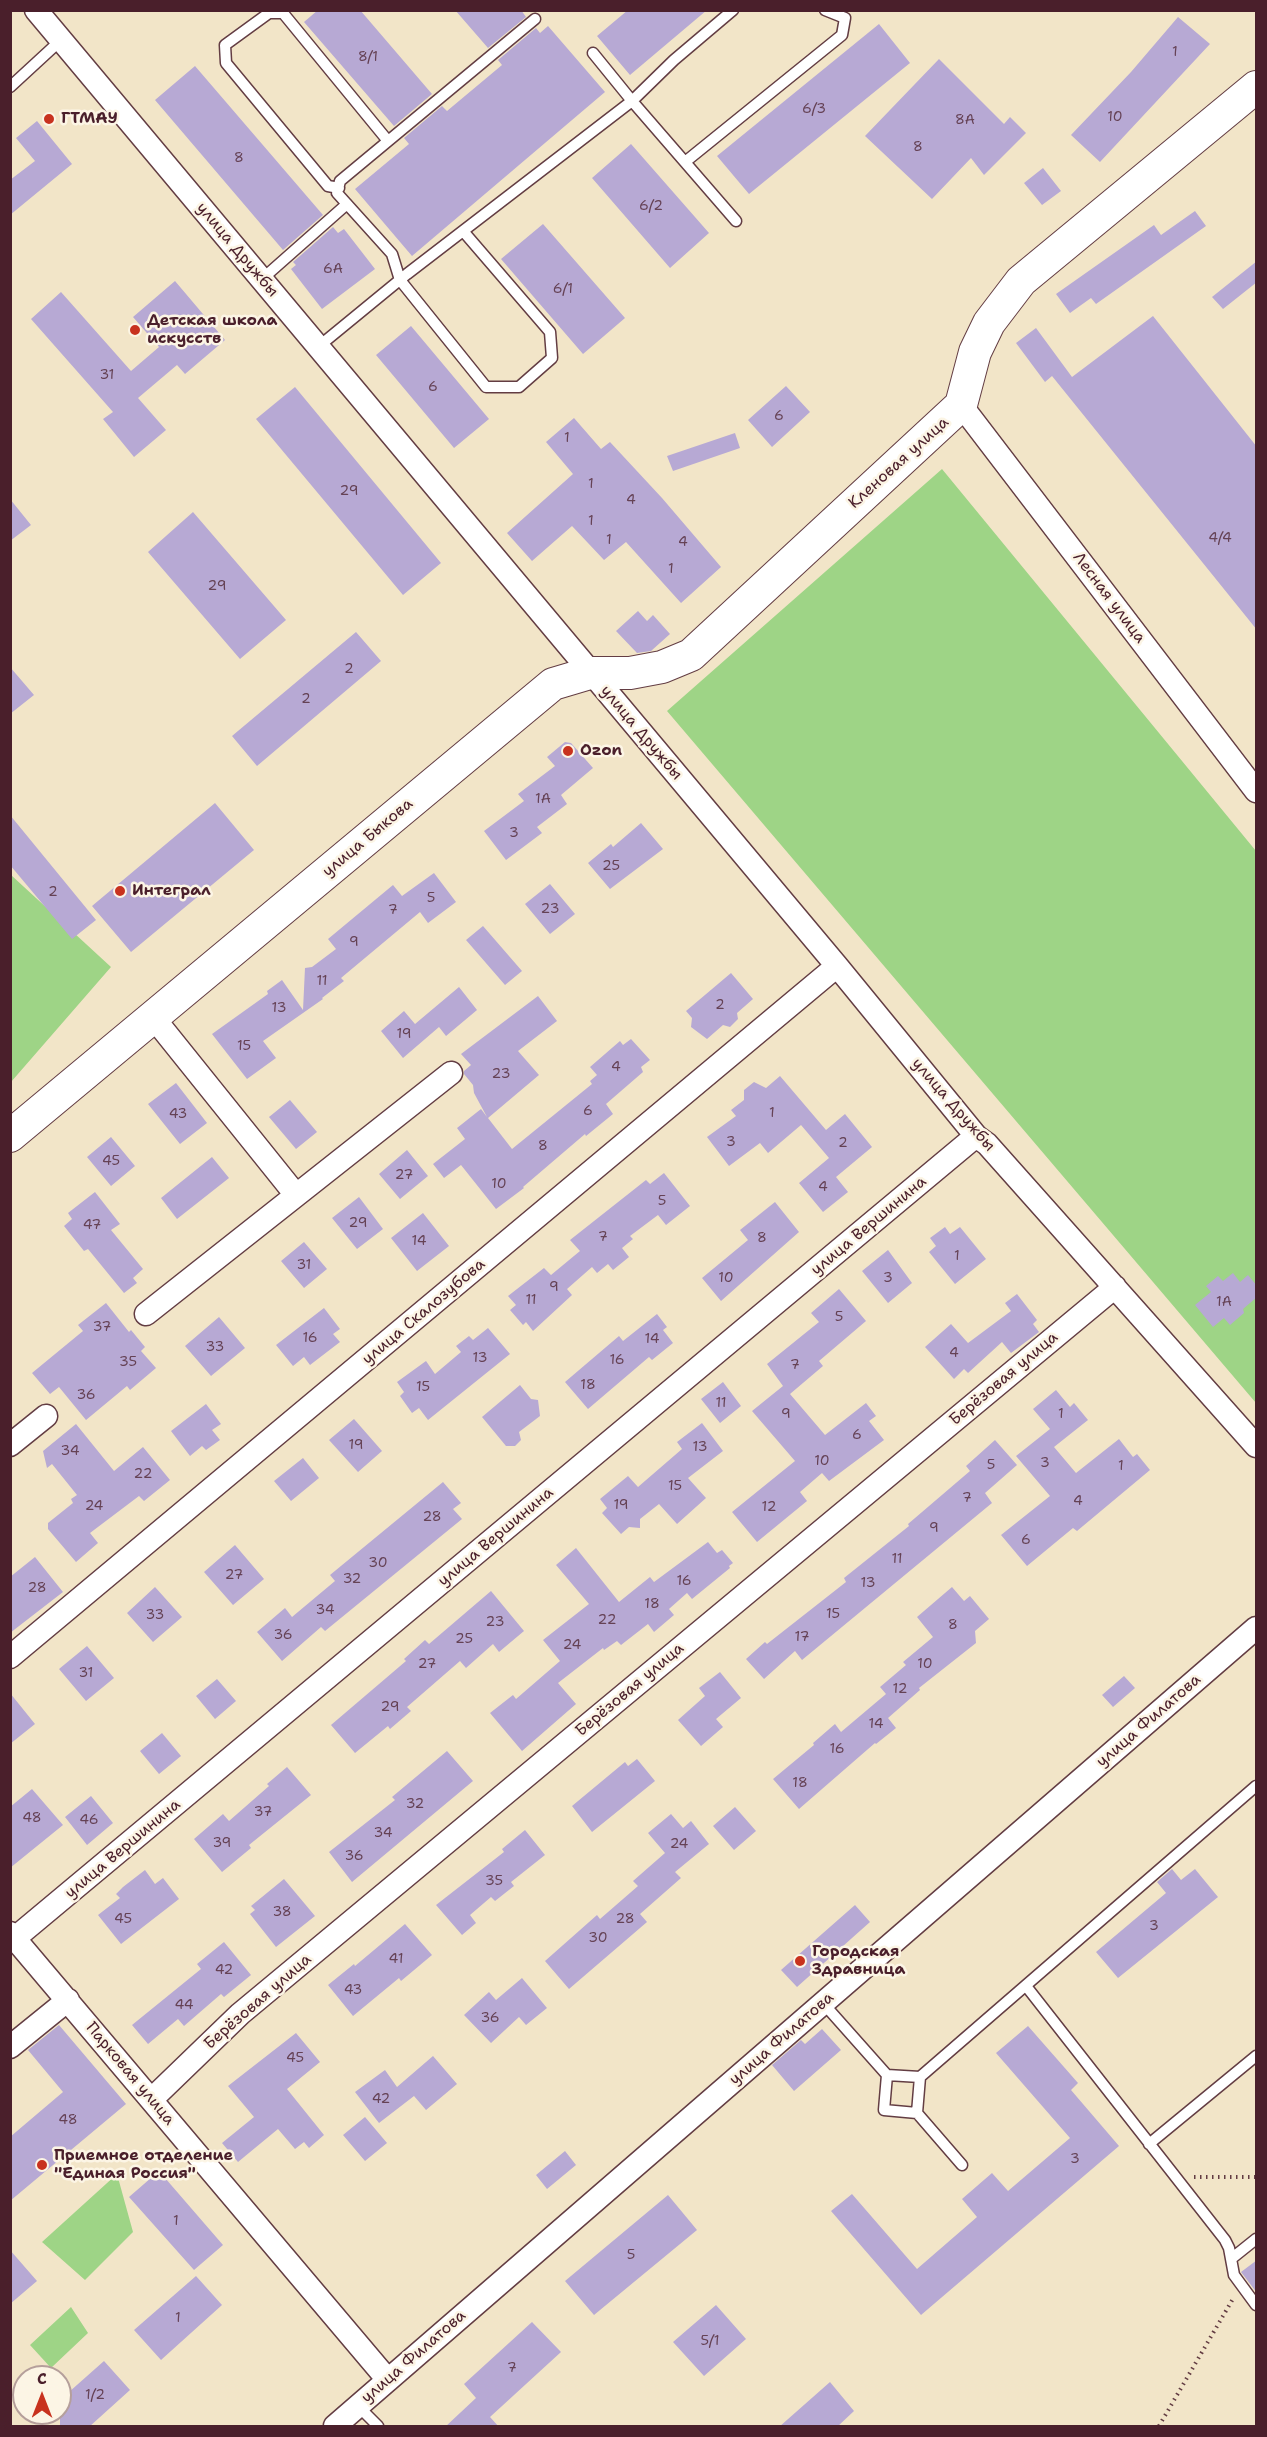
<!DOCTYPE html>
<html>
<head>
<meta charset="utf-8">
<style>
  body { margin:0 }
  #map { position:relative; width:1267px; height:2437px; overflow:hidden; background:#f2e5c8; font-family:"Shantell Sans",sans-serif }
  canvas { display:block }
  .frame { position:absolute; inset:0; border:12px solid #4a1f2b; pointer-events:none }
  .north { position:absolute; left:12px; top:2365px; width:60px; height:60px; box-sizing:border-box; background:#fcf5e5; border:2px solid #b59f9b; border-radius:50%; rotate:0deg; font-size:16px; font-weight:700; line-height:24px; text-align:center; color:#4a1f2b }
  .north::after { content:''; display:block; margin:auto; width:21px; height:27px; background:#c8321e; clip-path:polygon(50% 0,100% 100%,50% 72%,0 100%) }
</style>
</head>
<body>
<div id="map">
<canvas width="1267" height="2437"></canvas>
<div class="frame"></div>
<div class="north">С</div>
</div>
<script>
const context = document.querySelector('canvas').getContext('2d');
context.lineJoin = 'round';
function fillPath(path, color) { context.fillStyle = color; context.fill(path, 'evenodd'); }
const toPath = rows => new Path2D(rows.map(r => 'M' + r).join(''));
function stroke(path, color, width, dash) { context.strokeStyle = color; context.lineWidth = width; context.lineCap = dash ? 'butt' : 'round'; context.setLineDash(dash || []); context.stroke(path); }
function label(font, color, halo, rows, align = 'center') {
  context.font = font + ' "Shantell Sans",sans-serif'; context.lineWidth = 5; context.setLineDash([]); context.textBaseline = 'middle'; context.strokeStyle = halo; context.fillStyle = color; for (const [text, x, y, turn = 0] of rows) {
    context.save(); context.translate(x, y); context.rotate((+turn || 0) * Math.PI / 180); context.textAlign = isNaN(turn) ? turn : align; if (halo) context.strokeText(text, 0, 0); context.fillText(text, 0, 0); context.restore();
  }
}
fillPath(toPath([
  [942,469,1256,851,1256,1403,667,711],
  [11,875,111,967,11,1082],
  [117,2174,133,2232,85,2280,42,2242],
  [71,2307,88,2333,51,2368,30,2345]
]), '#9ed486');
fillPath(toPath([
  [318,10,360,10,432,94,394,126,304,22],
  [455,10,521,10,526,17,488,48],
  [628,10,707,10,630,75,597,36],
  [1178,17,1210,44,1100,162,1071,135,1131,72],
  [879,24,910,63,749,194,717,156],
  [548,26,605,92,412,256,355,189,409,144,404,138,442,106,447,111,502,65,498,60,536,28,540,33],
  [939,59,1004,124,1010,117,1026,133,984,175,971,158,932,199,865,136],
  [195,66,323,215,283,250,155,100],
  [37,121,72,164,10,215,10,180,35,161,16,138],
  [631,144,709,233,670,268,592,178],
  [1043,168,1061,191,1042,205,1024,183],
  [1195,211,1206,226,1096,304,1091,298,1070,313,1056,294,1154,225,1161,235],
  [543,224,625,318,583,354,501,259],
  [333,227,338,233,344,229,375,269,322,309,291,269,296,265,293,262],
  [1257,261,1257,282,1223,309,1212,297],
  [175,281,225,340,185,374,177,365,138,398,166,430,134,457,103,419,113,412,31,319,61,292,131,371,159,347,133,317],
  [1153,316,1257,447,1257,630,1052,376,1045,382,1016,343,1036,328,1072,377],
  [411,326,489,419,454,448,376,355],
  [786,386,810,412,772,447,748,420],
  [295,387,441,563,403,595,256,419],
  [574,418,601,449,610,442,662,498,721,567,681,603,626,542,604,560,572,526,532,561,507,533,573,474,546,442],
  [735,433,740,448,673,471,667,456],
  [10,499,31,525,10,541],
  [193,512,286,620,240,659,148,552],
  [638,611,647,621,653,615,670,634,651,651,637,653,616,631],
  [356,632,381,661,257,766,232,736],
  [10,667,34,695,10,714],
  [565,742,571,743,593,768,561,795,567,804,537,827,542,833,506,860,484,831,524,801,518,794,555,766,547,757],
  [215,803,254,850,131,952,92,906],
  [10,815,96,920,72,939,10,865],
  [641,823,663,849,610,889,588,863,611,844,613,847],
  [434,873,456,902,428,923,420,912,341,978,344,981,322,998,323,999,263,1041,276,1058,247,1079,212,1034,268,994,267,991,282,980,303,1010,305,968,312,967,336,949,328,939,393,885,402,896],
  [550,884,575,914,550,934,525,904],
  [483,926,522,971,505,985,466,940],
  [731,973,753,999,737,1013,738,1019,730,1027,723,1025,707,1039,691,1027,692,1018,686,1011],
  [459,987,477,1010,446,1036,439,1027,403,1058,381,1031,404,1011,415,1024],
  [538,996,557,1021,518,1051,539,1075,488,1118,512,1149,592,1084,590,1081,597,1075,590,1067,620,1041,623,1045,631,1039,650,1060,641,1067,643,1072,606,1104,613,1114,586,1136,585,1134,523,1187,524,1188,496,1209,461,1165,444,1178,433,1164,465,1139,457,1128,481,1109,487,1117,474,1093,473,1085,464,1074,464,1071,471,1065,461,1054],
  [780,1076,826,1130,845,1114,872,1147,836,1177,848,1192,823,1212,799,1183,829,1158,801,1125,768,1153,760,1143,729,1166,707,1137,736,1116,731,1110,744,1100,744,1090,754,1082,766,1088],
  [176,1083,207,1123,180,1144,148,1104],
  [290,1100,317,1132,296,1149,269,1117],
  [111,1137,135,1166,111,1186,87,1157],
  [407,1150,428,1176,400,1199,379,1174],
  [212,1157,229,1178,177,1219,161,1198],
  [664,1173,690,1206,666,1225,658,1215,630,1236,633,1239,622,1248,629,1257,613,1270,608,1264,597,1273,592,1267,567,1289,572,1295,533,1331,526,1322,523,1325,510,1310,516,1305,508,1296,544,1268,551,1275,580,1251,570,1240,646,1180,650,1184],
  [95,1192,120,1224,111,1230,143,1269,133,1278,137,1283,124,1293,88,1249,84,1251,64,1226,72,1219,68,1213],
  [359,1197,383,1229,357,1249,332,1218],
  [775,1202,799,1232,721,1301,702,1278,748,1240,740,1230],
  [423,1213,449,1246,417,1271,391,1238],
  [945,1227,950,1234,960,1227,986,1259,955,1284,929,1252,936,1246,930,1238],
  [304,1242,327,1269,304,1288,281,1261],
  [888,1250,912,1283,888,1303,862,1271],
  [1233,1273,1240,1282,1248,1275,1257,1286,1257,1297,1243,1309,1244,1313,1230,1325,1224,1318,1213,1327,1195,1305,1211,1292,1206,1286,1218,1276,1223,1281],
  [839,1289,866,1321,819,1361,823,1366,790,1394,825,1435,866,1403,876,1416,869,1421,884,1440,829,1481,822,1473,800,1492,807,1501,757,1542,732,1512,795,1461,752,1411,783,1386,767,1364,819,1322,811,1313],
  [1017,1294,1037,1320,1033,1324,1039,1332,1011,1353,1002,1342,968,1373,964,1369,954,1379,925,1347,951,1324,968,1343,1011,1311,1005,1303],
  [106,1303,129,1332,131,1330,145,1347,141,1351,156,1368,130,1390,127,1386,86,1420,59,1387,50,1394,32,1373,83,1331,78,1325],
  [324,1308,340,1329,333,1334,340,1342,310,1365,304,1357,293,1366,276,1345],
  [657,1314,667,1327,663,1330,673,1343,652,1360,649,1357,588,1409,565,1382,619,1336,623,1341],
  [219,1317,245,1348,211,1376,185,1346],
  [488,1328,510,1354,428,1420,419,1408,412,1413,400,1396,404,1392,397,1382,426,1361,435,1374,461,1352,456,1346,469,1336,473,1340],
  [723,1382,741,1406,720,1423,701,1399],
  [520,1385,531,1399,538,1400,540,1416,519,1432,521,1440,515,1446,506,1446,482,1417],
  [1056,1390,1070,1407,1074,1403,1088,1420,1054,1447,1076,1473,1119,1439,1133,1457,1137,1454,1150,1470,1077,1531,1073,1528,1027,1566,1001,1535,1050,1496,1016,1456,1050,1429,1033,1409],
  [206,1404,221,1424,212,1430,220,1440,206,1450,202,1446,190,1456,171,1431],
  [354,1419,382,1451,358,1472,329,1440],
  [702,1423,723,1451,688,1478,706,1498,677,1524,659,1504,640,1519,640,1528,629,1527,621,1534,602,1513,607,1508,600,1499,628,1476,638,1487,682,1449,677,1442],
  [76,1424,114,1471,143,1447,170,1480,144,1501,139,1496,90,1533,98,1543,76,1562,48,1529,48,1523,73,1503,71,1499,77,1495,52,1464,47,1468,43,1451],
  [995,1440,1017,1465,985,1493,992,1503,802,1660,795,1651,764,1679,746,1659,765,1642,767,1644,846,1582,844,1578,909,1526,908,1524,970,1471,966,1466],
  [303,1458,319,1478,291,1501,274,1481],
  [443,1482,461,1503,453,1509,462,1519,325,1631,321,1627,282,1661,257,1632,285,1608,292,1617,335,1581,330,1575],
  [708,1542,717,1553,722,1550,733,1563,729,1566,730,1568,692,1599,687,1593,669,1609,674,1615,654,1632,648,1624,621,1645,617,1641,604,1650,603,1648,558,1683,576,1704,522,1751,490,1713,513,1695,516,1699,560,1661,543,1640,589,1604,556,1565,576,1548,619,1602,650,1577,654,1582],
  [235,1545,264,1579,233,1605,204,1572],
  [35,1557,63,1592,10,1633,10,1577],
  [155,1587,182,1617,153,1642,127,1613],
  [952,1587,964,1601,970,1596,989,1619,975,1631,976,1643,919,1688,920,1690,888,1718,896,1728,876,1744,875,1743,799,1809,773,1779,814,1745,813,1743,835,1724,841,1732,886,1694,880,1687,906,1665,903,1662,933,1637,917,1617],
  [491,1591,524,1631,499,1652,493,1644,466,1668,460,1661,407,1707,411,1711,390,1729,388,1726,355,1753,331,1725,406,1661,404,1659,425,1640,429,1644],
  [87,1646,114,1678,86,1701,59,1669],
  [720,1672,741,1698,716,1719,723,1727,701,1746,678,1720,705,1696,699,1688],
  [1124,1676,1135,1688,1113,1707,1102,1695],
  [217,1679,236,1701,215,1719,196,1696],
  [10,1693,35,1724,10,1744],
  [162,1733,181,1756,159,1774,140,1751],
  [447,1751,473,1781,352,1882,329,1852,395,1800,392,1797],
  [637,1759,655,1781,592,1832,572,1806,625,1762,628,1766],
  [287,1767,311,1795,249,1845,251,1848,222,1872,194,1839,223,1814,229,1821,269,1786,267,1784],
  [32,1789,63,1825,10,1868,10,1807],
  [91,1796,113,1823,87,1845,65,1817],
  [735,1807,756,1831,734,1850,713,1826],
  [671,1814,683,1828,691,1821,709,1844,675,1872,681,1878,640,1914,647,1922,569,1989,545,1961,597,1915,600,1919,638,1886,633,1881,665,1853,648,1833],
  [525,1830,545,1855,511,1882,514,1886,495,1901,491,1897,470,1915,476,1923,462,1935,436,1905,504,1852,502,1849],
  [1172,1869,1181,1880,1195,1869,1218,1897,1118,1978,1096,1952,1166,1893,1157,1882],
  [145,1870,155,1884,163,1878,179,1899,121,1944,98,1915,120,1898,116,1894,123,1887],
  [284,1879,315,1916,276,1947,250,1914,255,1910,251,1906],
  [855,1905,870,1922,797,1987,781,1970],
  [405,1924,432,1955,401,1981,399,1978,353,2016,328,1985,354,1964,355,1966],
  [224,1942,251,1975,224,1997,221,1994,184,2026,178,2019,148,2044,132,2025,201,1969,197,1964],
  [522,1978,547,2008,526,2025,519,2017,491,2043,464,2015,489,1992,496,2000],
  [59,2025,126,2104,10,2201,10,2137,63,2092,28,2050],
  [1028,2026,1078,2083,1071,2090,1119,2146,921,2315,831,2211,852,2194,917,2269,977,2217,962,2199,992,2173,1008,2191,1070,2138,996,2053],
  [822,2029,841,2050,794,2091,772,2065,801,2040,805,2044],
  [296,2033,320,2062,287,2089,324,2135,309,2148,304,2142,295,2149,278,2129,238,2162,222,2143,254,2117,228,2086],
  [433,2056,457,2084,426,2110,414,2096,379,2123,355,2092,385,2070,397,2087],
  [365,2117,387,2143,365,2161,343,2135],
  [565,2151,576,2165,547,2189,536,2175],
  [159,2171,223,2245,194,2270,129,2197],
  [668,2195,697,2230,594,2315,565,2281],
  [10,2250,37,2281,10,2304],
  [1257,2260,1257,2293,1241,2272],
  [196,2276,222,2305,161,2360,134,2330],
  [716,2305,746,2339,704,2376,673,2342],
  [532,2322,561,2352,490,2417,499,2427,445,2427,476,2398,464,2384],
  [104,2361,130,2390,89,2427,60,2427,60,2400],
  [830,2382,854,2411,837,2427,779,2427]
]), '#b7a9d4');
const lane = toPath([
  [593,53,632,101,674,60,733,10],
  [10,87,61,40],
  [685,162,842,35,845,18,825,10],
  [339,188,328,186,226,63,225,45,269,13,283,13,388,141],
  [463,231,550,332,552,358,519,387,486,387,400,280,392,254,337,193,340,181,535,19],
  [261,280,347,204],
  [318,347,407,274,632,101,736,221],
  [1026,1986,1225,2240,1229,2248,1234,2275,1256,2305],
  [823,2003,887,2075,884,2110,917,2113,962,2165],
  [887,2075,920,2077,917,2113],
  [920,2077,1256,1786],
  [1149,2144,1256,2056],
  [1231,2259,1256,2239],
  [358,2406,378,2426]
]);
const street = toPath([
  [36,10,837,966,976,1136,987,1144,1256,1446],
  [961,405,1256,791],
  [153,1017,296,1195],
  [146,1314,451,1073],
  [10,1445,46,1416],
  [10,1657,837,966],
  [10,1933,388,2380],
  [15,1938,976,1136],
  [10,2047,68,2000],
  [152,2099,240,2014,1115,1287],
  [335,2426,1256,1628]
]);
const secondary = toPath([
  [10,1136,553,684,590,673,630,673,662,667,691,655,961,405,975,352,989,323,1021,281,1256,87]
]);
stroke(lane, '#633d43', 13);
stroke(street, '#633d43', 25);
stroke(secondary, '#633d43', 34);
stroke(toPath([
  [1194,2177,1256,2177],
  [1159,2426,1234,2297]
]), '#633d43', 4, [1.5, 4.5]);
stroke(lane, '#fff', 10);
stroke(street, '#fff', 22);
stroke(secondary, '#fff', 32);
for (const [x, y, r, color] of [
  [49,119,6,"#c8321e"],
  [135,330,6,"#c8321e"],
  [568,751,6,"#c8321e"],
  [120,891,6,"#c8321e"],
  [800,1961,6,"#c8321e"],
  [42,2165,6,"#c8321e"]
]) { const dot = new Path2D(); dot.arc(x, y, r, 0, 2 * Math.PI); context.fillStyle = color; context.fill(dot); stroke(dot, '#fcf5e5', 2); }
label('14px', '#654255', null, [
  ["1",1175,52],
  ["8/1",368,57],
  ["6/3",814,109],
  ["10",1115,117],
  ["8А",965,120],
  ["8",918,147],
  ["8",239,158],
  ["6/2",651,206],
  ["6А",333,269],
  ["6/1",563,289],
  ["31",107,375],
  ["6",433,387],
  ["6",779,416],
  ["1",567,438],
  ["1",591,484],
  ["29",349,491],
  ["4",631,500],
  ["1",591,521],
  ["4/4",1220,538],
  ["1",609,540],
  ["4",683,542],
  ["1",671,569],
  ["29",217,586],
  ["2",349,669],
  ["2",306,699],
  ["1А",543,799],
  ["3",514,833],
  ["25",611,866],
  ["2",53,892],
  ["5",431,898],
  ["23",550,909],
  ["7",393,910],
  ["9",354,942],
  ["11",322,981],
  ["2",720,1005],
  ["13",279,1008],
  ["19",404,1034],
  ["15",244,1046],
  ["4",616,1067],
  ["23",501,1074],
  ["6",588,1111],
  ["1",772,1113],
  ["43",178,1114],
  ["3",731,1142],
  ["2",843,1143],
  ["8",543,1146],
  ["45",111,1161],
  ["27",404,1175],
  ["10",499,1184],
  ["4",823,1187],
  ["5",662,1201],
  ["29",358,1223],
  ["47",92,1225],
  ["7",603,1237],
  ["8",762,1238],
  ["14",419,1241],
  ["1",957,1256],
  ["31",304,1265],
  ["10",726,1278],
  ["3",888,1278],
  ["9",554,1287],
  ["11",531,1300],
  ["1А",1224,1302],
  ["5",839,1317],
  ["37",102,1327],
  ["16",310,1338],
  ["14",652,1339],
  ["33",215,1347],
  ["4",954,1353],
  ["13",480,1358],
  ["16",617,1360],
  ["35",128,1362],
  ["7",795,1365],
  ["18",588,1385],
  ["15",423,1387],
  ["36",86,1395],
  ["11",721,1403],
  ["9",786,1414],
  ["1",1061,1414],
  ["6",857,1435],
  ["19",356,1445],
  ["13",700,1447],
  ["34",70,1451],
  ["10",822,1461],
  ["3",1045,1463],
  ["5",991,1465],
  ["1",1121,1466],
  ["22",143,1474],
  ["15",675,1486],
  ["7",967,1498],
  ["4",1078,1501],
  ["19",621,1505],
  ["24",94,1506],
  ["12",769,1507],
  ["28",432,1517],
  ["9",934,1528],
  ["6",1026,1540],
  ["11",897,1559],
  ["30",378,1563],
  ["27",234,1575],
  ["32",352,1579],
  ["16",684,1581],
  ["13",868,1583],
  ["28",37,1588],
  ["18",652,1604],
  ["34",325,1610],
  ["15",833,1614],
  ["33",155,1615],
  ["22",607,1620],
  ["23",495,1622],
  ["8",953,1625],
  ["36",283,1635],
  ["17",802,1637],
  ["25",464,1639],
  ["24",572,1645],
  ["27",427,1664],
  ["10",925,1664],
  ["31",86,1673],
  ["12",900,1689],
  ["29",390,1707],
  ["14",876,1724],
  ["16",837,1749],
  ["18",800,1783],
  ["32",415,1804],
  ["37",263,1812],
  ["48",32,1818],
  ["46",89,1820],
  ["34",383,1833],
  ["39",222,1843],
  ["24",679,1844],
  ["36",354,1856],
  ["35",494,1881],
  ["38",282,1912],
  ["45",123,1919],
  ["28",625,1919],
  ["3",1154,1926],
  ["30",598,1938],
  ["41",396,1959],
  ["42",224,1970],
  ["43",353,1990],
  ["44",184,2005],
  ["36",490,2018],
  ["45",295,2058],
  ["42",381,2099],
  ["48",68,2120],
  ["3",1075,2159],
  ["1",176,2221],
  ["5",631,2255],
  ["1",178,2318],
  ["5/1",710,2341],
  ["7",512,2368],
  ["1/2",95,2395]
]);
label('bold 16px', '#4a1f2b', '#fcf5e5', [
  ["ГТМАУ",61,119],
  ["Детская школа",147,321],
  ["искусств",147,339],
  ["Ozon",580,751],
  ["Интеграл",132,891],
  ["Городская",812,1952],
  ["Здравница",812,1970],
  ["Приемное отделение",54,2156],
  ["\"Единая Россия\"",54,2174]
], 'left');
label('16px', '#4a1f2b', '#fcf5e5', [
  ["улица Дружбы",237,250,50],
  ["Кленовая улица",899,463,-42],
  ["Лесная улица",1109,598,53],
  ["улица Дружбы",641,733,50],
  ["улица Быкова",368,838,-40],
  ["улица Дружбы",953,1105,49],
  ["улица Вершинина",869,1226,-40],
  ["улица Скалозубова",424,1312,-40],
  ["Берёзовая улица",1004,1379,-40],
  ["улица Вершинина",496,1537,-40],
  ["Берёзовая улица",630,1690,-40],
  ["улица Филатова",1149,1721,-41],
  ["улица Вершинина",123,1849,-40],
  ["Берёзовая улица",258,2002,-41],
  ["улица Филатова",782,2039,-41],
  ["Парковая улица",130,2074,50],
  ["улица Филатова",414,2357,-41]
]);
</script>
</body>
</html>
